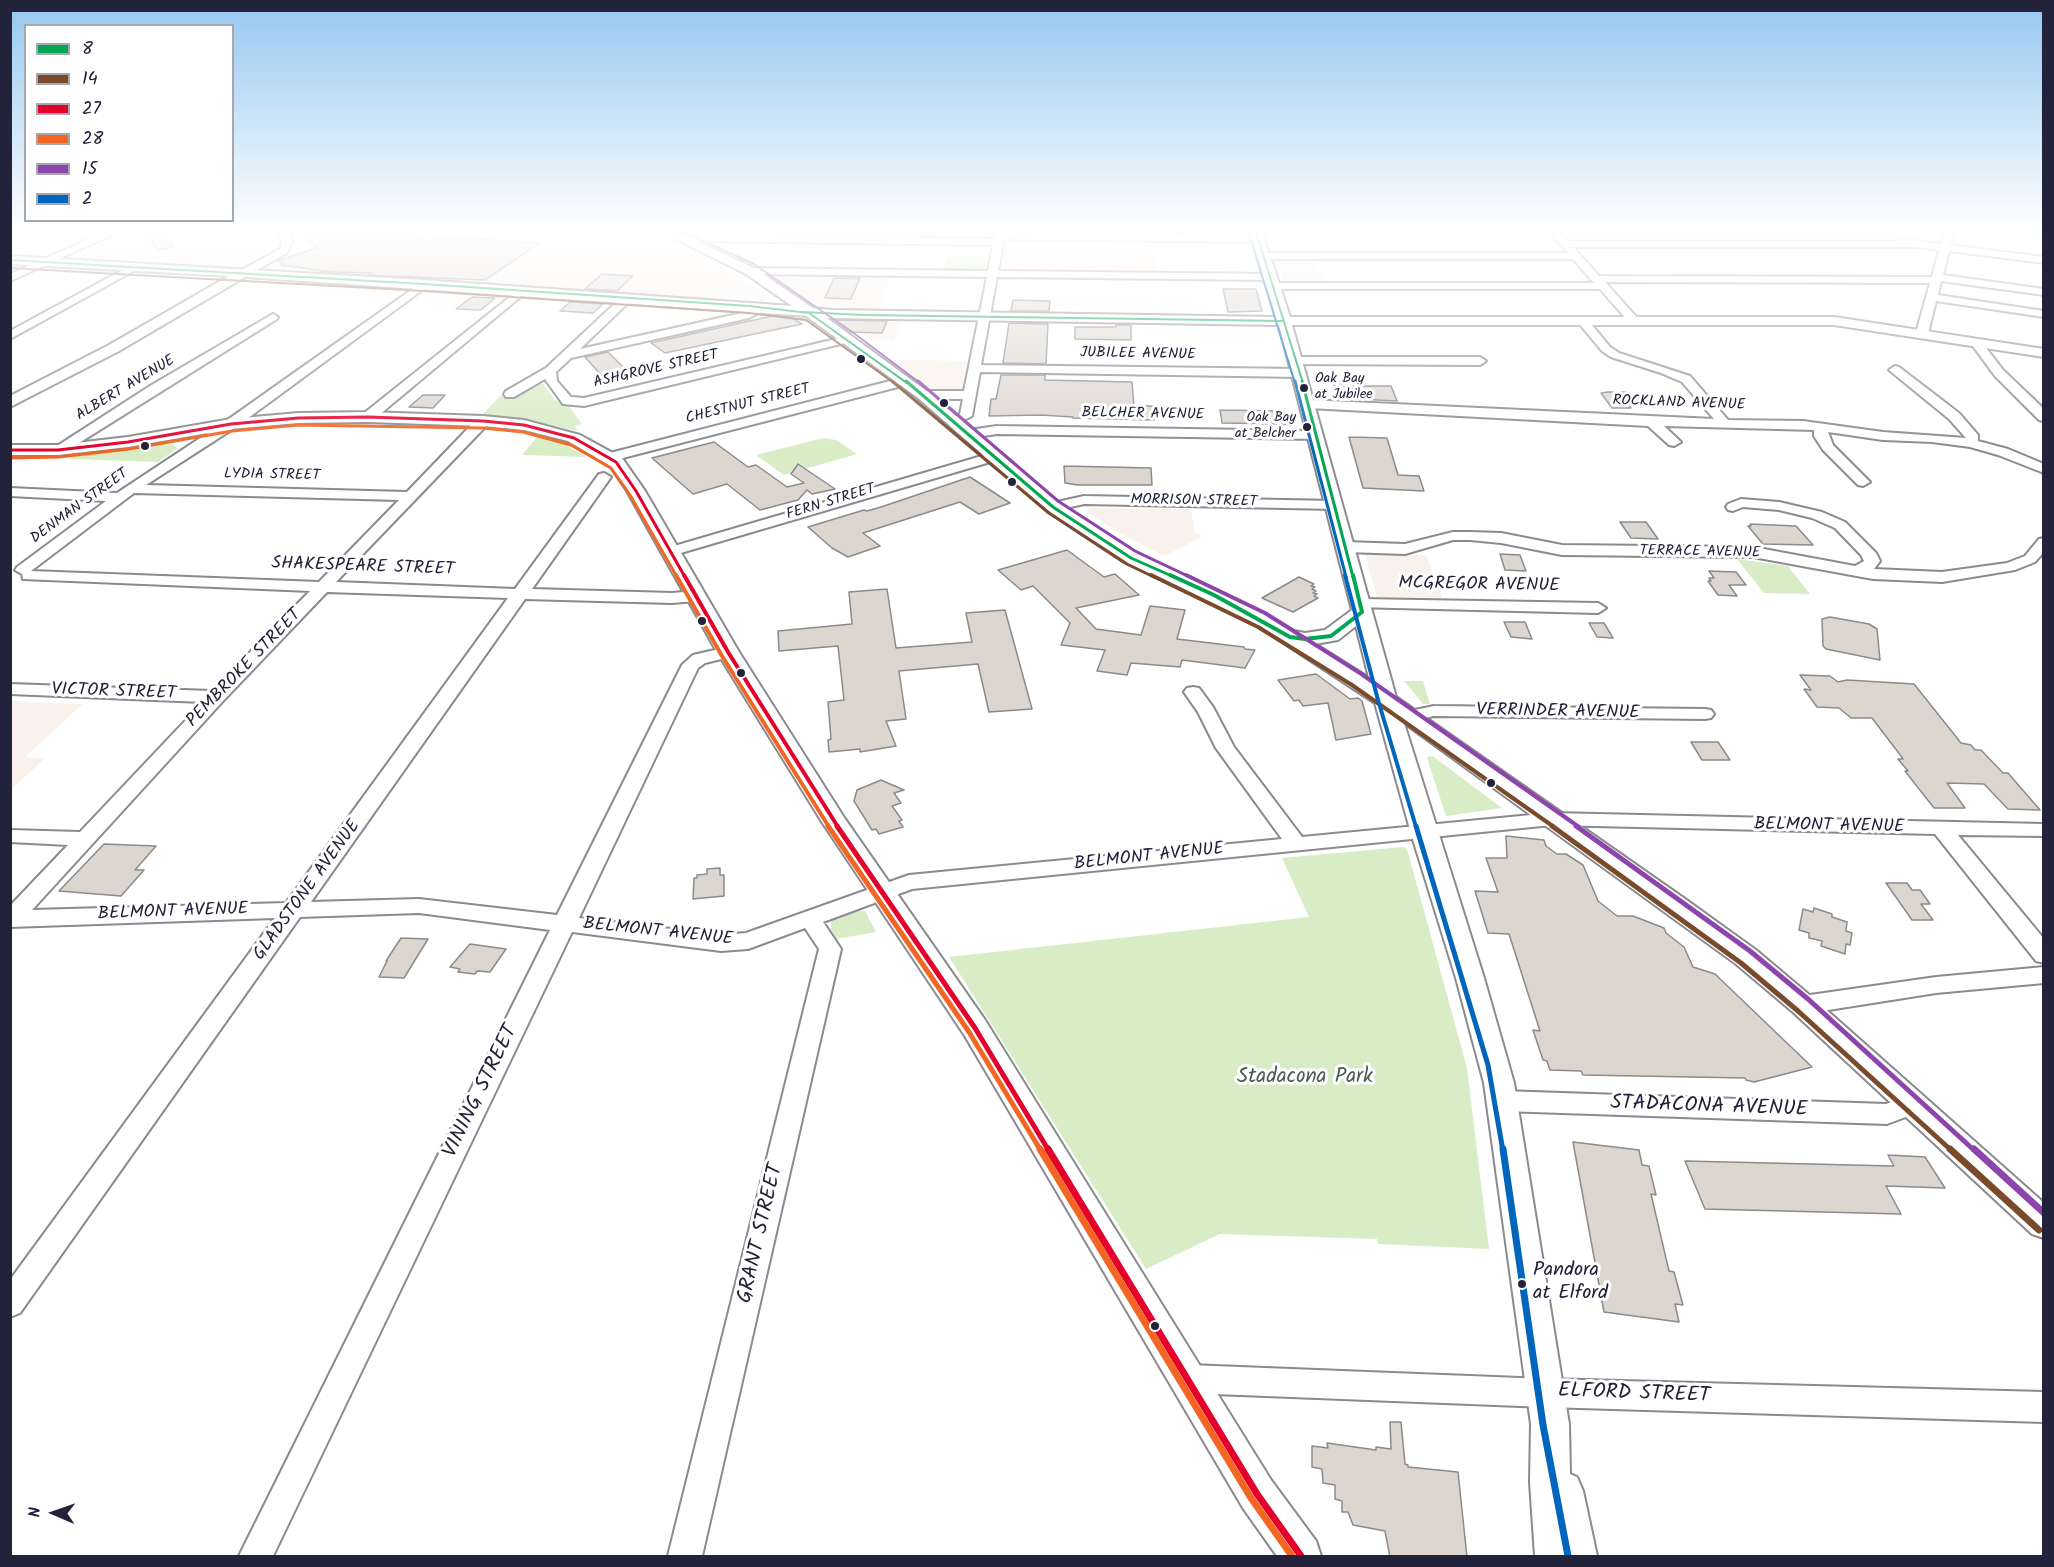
<!DOCTYPE html>
<html>
<head>
<meta charset="utf-8">
<style>
  body { margin:0 }
  #map { position:relative; width:2054px; height:1567px; overflow:hidden; background:#fff; font-family:Kalam,sans-serif }
  canvas { display:block }
  .frame { position:absolute; inset:0; border:12px solid #22223b; pointer-events:none }
  .legend { position:absolute; left:24px; top:24px; width:210px; height:198px; box-sizing:border-box; background:#fff; border:2px solid #a7a7b1; margin:0; padding:8px 10px; list-style:none; font-size:18px; color:#22223b }
  .legend li { display:flex; align-items:center; gap:12px; height:30px }
  .legend b { width:30px; border:2px solid #a7a7b1 }
  .north { position:absolute; left:24px; top:1483px; width:60px; height:60px; -webkit-text-stroke:4px #fff; paint-order:stroke; rotate:272deg; font-size:16px; font-weight:700; line-height:24px; text-align:center; color:#22223b }
  .north::after { content:''; display:block; margin:auto; width:21px; height:27px; background:#22223b; clip-path:polygon(50% 0,100% 100%,50% 72%,0 100%) }
</style>
</head>
<body>
<div id="map">
<canvas width="2054" height="1567"></canvas>
<div class="frame"></div>
<ul class="legend">
<li><b style="height:8px;background:#00a651"></b>8</li>
<li><b style="height:8px;background:#7a4b2a"></b>14</li>
<li><b style="height:8px;background:#e4002b"></b>27</li>
<li><b style="height:8px;background:#f26522"></b>28</li>
<li><b style="height:8px;background:#8e44ad"></b>15</li>
<li><b style="height:8px;background:#0065bd"></b>2</li>
</ul>
<div class="north">N</div>
</div>
<script>
const context = document.querySelector('canvas').getContext('2d');
context.lineJoin = 'round';
function fillPath(path, color) { context.fillStyle = color; context.fill(path, 'evenodd'); }
const toPath = rows => new Path2D(rows.map(r => 'M' + r).join(''));
function stroke(path, color, width, dash) { context.strokeStyle = color; context.lineWidth = width; context.lineCap = dash ? 'butt' : 'round'; context.setLineDash(dash || []); context.stroke(path); }
function label(font, color, halo, rows, align = 'center') {
  context.font = font + ' Kalam,sans-serif'; context.lineWidth = 6; context.setLineDash([]); context.textBaseline = 'middle'; context.strokeStyle = halo; context.fillStyle = color; for (const [text, x, y, turn = 0] of rows) {
    context.save(); context.translate(x, y); context.rotate((+turn || 0) * Math.PI / 180); context.textAlign = isNaN(turn) ? turn : align; if (halo) context.strokeText(text, 0, 0); context.fillText(text, 0, 0); context.restore();
  }
}
fillPath(toPath([
  [124,232,647,232,720,264,770,298,761,302,233,271,236,269,74,258],
  [1267,232,1307,232,1310,240,1317,240,1323,254,1274,254],
  [1006,240,1155,242,1156,272,1001,270],
  [1276,258,1314,258,1324,282,1284,282],
  [780,275,890,276,877,311,826,310,775,277],
  [849,320,901,321,894,341,871,340,844,322],
  [893,360,967,361,961,392,932,391],
  [1092,508,1191,509,1194,532,1203,536,1165,556,1130,539,1088,513,1087,510],
  [1365,553,1426,555,1443,599,1377,598],
  [11,701,83,704,25,757,44,759,11,790]
]), '#f9f2ec');
fillPath(toPath([
  [947,255,987,256,984,270,943,269],
  [537,383,543,384,555,400,569,406,582,424,575,426,578,431,533,421,481,416,500,396,512,397],
  [538,436,564,444,587,457,522,455],
  [823,438,836,440,857,454,784,475,756,455],
  [162,444,172,444,178,448,158,462,71,459,72,457],
  [1737,559,1788,566,1810,594,1764,593],
  [1404,681,1423,681,1430,704,1423,704],
  [1429,756,1434,757,1502,808,1446,816,1427,758],
  [1403,847,1407,849,1467,1068,1489,1249,1378,1244,1377,1239,1220,1234,1146,1269,949,957,1309,917,1282,858],
  [852,911,865,911,876,932,836,939,831,930,831,922,837,917]
]), '#d8edc6');
const building = toPath([
  [146,232,165,232,174,247,157,250,146,232],
  [325,232,414,232,427,242,439,236,540,243,485,280,369,275,372,273,330,272,281,265,284,264,277,261,317,248,302,235,325,232],
  [602,274,633,276,617,291,585,289,602,274],
  [834,278,860,278,851,299,825,298,834,278],
  [1223,289,1256,289,1262,311,1228,312,1223,289],
  [472,297,495,298,481,310,456,309,472,297],
  [1013,300,1050,301,1049,311,1011,311,1013,300],
  [570,302,603,304,593,313,560,311,570,302],
  [772,316,791,317,802,324,665,353,651,343,772,316],
  [834,320,887,321,882,333,850,332,834,320],
  [1009,323,1048,324,1046,364,1003,363,1009,323],
  [1116,325,1131,325,1131,340,1075,339,1075,327,1116,327,1116,325],
  [608,352,625,369,618,370,628,380,609,384,585,357,608,352],
  [1001,375,1045,375,1045,380,1132,382,1134,406,1153,406,1154,420,1073,418,1073,417,1041,415,989,416,991,399,996,399,1001,375],
  [1332,381,1360,381,1362,386,1391,386,1397,401,1339,398,1332,381],
  [1608,392,1627,392,1637,405,1629,405,1631,408,1612,408,1601,393,1608,392],
  [423,395,445,395,433,408,409,407,423,395],
  [1220,410,1283,411,1286,424,1222,423,1220,410],
  [1349,437,1387,438,1398,475,1419,476,1424,491,1363,488,1349,437],
  [714,442,748,467,756,465,787,487,804,483,791,474,798,464,835,489,812,494,807,490,798,500,760,510,727,484,693,494,652,458,714,442],
  [1064,466,1151,468,1152,485,1078,485,1065,483,1064,466],
  [970,477,1010,503,979,514,960,502,863,533,880,546,848,557,832,548,808,527,864,510,867,511,881,507,970,477],
  [1620,522,1646,522,1658,539,1631,538,1620,522],
  [1750,524,1796,526,1813,545,1763,544,1748,526,1751,526,1750,524],
  [1067,550,1104,577,1115,574,1139,595,1076,608,1096,629,1141,635,1150,606,1185,610,1177,639,1244,647,1245,649,1255,650,1245,668,1182,660,1180,667,1131,663,1127,675,1097,671,1105,650,1061,645,1070,623,1033,586,1021,590,998,570,1067,550],
  [1500,554,1520,555,1526,571,1505,570,1500,554],
  [1709,571,1736,572,1746,585,1729,585,1737,596,1718,595,1708,581,1711,581,1709,578,1714,578,1709,571],
  [1299,577,1314,584,1311,586,1315,587,1312,589,1316,591,1313,593,1317,594,1314,596,1318,598,1293,612,1262,598,1299,577],
  [887,589,896,648,972,642,966,613,1005,610,1032,709,989,712,978,664,899,671,906,719,886,721,896,746,860,752,860,749,829,752,828,740,831,739,828,702,844,700,838,646,779,651,778,631,852,624,849,592,887,589],
  [1830,617,1869,624,1877,629,1880,660,1826,649,1823,646,1822,619,1830,617],
  [1504,622,1525,622,1532,639,1511,637,1504,622],
  [1589,623,1604,623,1613,638,1597,637,1589,623],
  [1316,674,1350,699,1358,698,1362,701,1371,734,1336,740,1328,703,1303,706,1299,700,1294,701,1278,680,1316,674],
  [1800,675,1830,676,1838,682,1847,680,1914,684,1961,743,1971,745,1975,750,1981,750,2003,773,2008,773,2040,810,2008,809,1984,784,1947,783,1965,808,1934,808,1905,771,1908,771,1898,759,1903,759,1901,756,1872,718,1851,718,1839,708,1817,707,1804,689,1811,690,1800,675],
  [1691,742,1718,742,1730,760,1702,760,1691,742],
  [881,780,904,790,894,793,901,803,892,806,902,820,899,821,903,827,879,834,876,829,872,830,854,801,857,790,881,780],
  [1506,836,1544,840,1546,846,1557,854,1566,854,1583,865,1598,901,1617,916,1633,916,1664,928,1666,933,1684,947,1693,967,1715,974,1812,1067,1754,1082,1746,1080,1745,1078,1583,1075,1581,1071,1550,1070,1547,1061,1543,1060,1533,1030,1540,1031,1509,934,1488,933,1475,891,1498,892,1486,858,1507,858,1506,836],
  [104,844,156,846,135,870,144,870,121,896,59,891,104,844],
  [720,868,720,875,724,875,724,896,693,899,694,878,697,878,697,875,707,874,707,869,720,868],
  [1886,883,1907,883,1912,890,1920,890,1930,904,1921,904,1933,920,1912,920,1886,883],
  [1814,908,1832,914,1832,917,1847,922,1846,931,1852,933,1850,945,1846,944,1845,954,1821,946,1822,941,1809,938,1809,933,1799,930,1803,909,1813,912,1814,908],
  [401,938,428,939,404,978,379,977,387,961,386,961,401,938],
  [470,944,506,949,490,972,477,971,475,974,458,972,460,969,450,967,470,944],
  [1573,1142,1639,1150,1642,1165,1649,1166,1656,1195,1651,1194,1669,1271,1674,1272,1683,1305,1675,1304,1679,1322,1604,1312,1573,1142],
  [1888,1155,1925,1157,1945,1188,1886,1186,1901,1214,1705,1209,1685,1161,1894,1166,1888,1155],
  [1390,1422,1401,1422,1405,1464,1408,1465,1408,1467,1458,1472,1467,1557,1390,1557,1385,1531,1353,1525,1348,1512,1342,1512,1342,1501,1335,1499,1335,1485,1323,1483,1322,1469,1312,1467,1312,1446,1328,1448,1327,1443,1376,1450,1376,1447,1391,1449,1390,1422]
]);
fillPath(building, '#ddd6cf');
stroke(building, '#8a8a8f', 1.5);
const minor = toPath([
  [105,232,118,232,10,281,10,274,105,232],
  [278,232,288,232,292,241,287,253,248,275,240,275,240,271,280,249,282,241,278,232],
  [995,232,1259,236,1264,239,1259,242,1004,239,998,271,1270,274,1275,277,1270,280,997,277,981,365,1300,369,1306,373,1300,377,980,372,972,416,954,425,948,421,960,414,963,399,923,399,917,395,923,391,964,391,987,277,750,274,745,271,750,268,988,271,993,245,698,241,687,244,682,241,698,235,994,239,995,232],
  [1549,232,1559,232,1567,241,1899,241,1903,239,1941,244,1944,232,1954,232,1950,245,2044,257,2044,263,1949,251,1943,275,2044,289,2044,295,1941,281,1938,295,2044,311,2044,317,1936,301,1928,333,1922,336,1916,333,1930,283,1605,282,1640,321,1634,324,1630,323,1600,289,1273,289,1268,286,1273,283,1594,283,1573,259,1264,259,1259,256,1264,253,1568,253,1549,232],
  [1573,247,1918,247,1939,250,1932,277,1599,276,1573,247],
  [132,265,141,267,10,339,10,331,132,265],
  [424,281,429,284,428,286,236,427,146,485,407,492,478,418,483,417,488,418,489,421,488,424,336,582,515,589,599,474,604,473,611,477,532,589,672,593,696,591,704,596,696,601,672,603,525,599,311,902,419,899,557,915,682,665,693,655,728,647,734,648,737,652,734,656,705,663,698,668,579,918,721,935,746,933,909,875,1282,839,1216,748,1198,712,1184,692,1187,688,1193,687,1199,688,1213,707,1234,747,1302,837,1552,813,2044,824,2044,836,1958,835,2044,939,2044,963,2036,961,1935,834,1552,825,912,889,823,922,841,949,702,1556,668,1556,819,949,805,928,748,949,721,951,572,932,273,1556,239,1556,550,930,419,913,300,917,20,1313,10,1317,10,1280,275,918,10,927,10,906,68,845,10,842,10,830,80,832,203,702,10,694,10,684,212,691,310,591,23,579,22,574,15,570,17,567,106,501,10,496,10,488,117,493,226,421,424,281],
  [134,493,399,500,319,582,31,571,134,493],
  [327,592,508,598,286,903,32,910,223,701,327,592],
  [521,288,526,291,525,293,373,420,363,420,362,417,363,414,521,288],
  [627,295,631,296,631,300,580,349,742,313,765,304,770,307,749,318,571,358,556,372,557,381,571,397,584,398,849,336,855,339,849,342,584,406,563,404,545,379,514,397,506,397,504,394,506,391,546,368,623,296,627,295],
  [273,314,278,317,277,319,63,453,53,453,51,450,150,386,273,314],
  [1583,318,1587,319,1610,347,1619,353,1690,376,1728,420,1803,421,1883,432,1966,438,1949,419,1889,370,1895,366,1899,367,1959,413,1978,435,1978,441,2008,449,2044,464,2044,473,1998,455,1970,447,1932,442,1883,440,1828,432,1833,445,1870,482,1863,486,1858,485,1823,450,1814,436,1814,430,1664,426,1681,442,1674,446,1669,445,1648,426,1309,408,1303,404,1309,400,1714,419,1682,382,1661,373,1611,357,1602,351,1577,321,1583,318],
  [1976,339,1980,340,2003,370,2044,409,2044,421,2039,420,1995,376,1970,342,1976,339],
  [1297,357,1480,357,1486,361,1480,365,1293,364,1293,358,1297,357],
  [894,380,900,384,898,387,611,461,604,457,606,454,894,380],
  [997,426,1316,431,1323,435,1316,439,997,434,969,438,962,434,969,430,997,426],
  [992,453,999,457,997,460,674,555,669,557,661,552,664,549,992,453],
  [1084,496,1335,501,1342,505,1335,509,1084,504,1053,511,1046,507,1048,504,1084,496],
  [1741,499,1779,502,1822,512,1845,522,1876,553,1880,561,1874,569,1942,572,2007,563,2025,556,2039,539,2044,538,2044,552,2035,562,2015,570,1942,582,1873,579,1753,557,1562,555,1501,543,1470,540,1453,540,1405,554,1346,552,1338,547,1346,542,1405,544,1453,532,1470,532,1501,533,1562,545,1753,547,1855,566,1864,561,1861,555,1835,528,1812,518,1779,510,1743,507,1733,511,1728,510,1726,507,1728,504,1741,499],
  [1360,599,1598,603,1606,608,1598,613,1354,607,1352,604,1360,599],
  [1434,706,1705,709,1711,710,1714,714,1711,718,1705,719,1434,716,1411,721,1405,720,1402,716,1405,712,1434,706],
  [2044,967,2044,983,1936,993,1803,1014,1795,1011,1791,1005,1795,999,1803,996,1936,977,2044,967],
  [1503,1091,1886,1104,1913,1094,1922,1097,1926,1104,1922,1111,1887,1124,1503,1111,1494,1108,1490,1101,1494,1094,1503,1091],
  [1189,1365,1546,1379,2044,1392,2044,1422,1546,1407,1189,1393,1178,1389,1174,1379,1178,1369,1189,1365]
]);
const major = toPath([
  [661,232,676,232,754,268,813,308,831,310,1276,317,1250,232,1262,232,1290,317,1834,317,2044,349,2044,357,1834,325,1292,325,1396,697,1685,899,1756,950,1813,998,2044,1203,2044,1238,2032,1234,1793,1012,1736,964,1404,723,1484,978,1514,1083,1569,1424,1570,1474,1577,1477,1583,1491,1597,1556,1535,1556,1530,1482,1531,1424,1484,1083,1456,978,1411,833,1375,703,1255,624,1124,562,1047,511,918,398,806,316,245,277,119,351,10,407,10,396,109,345,229,276,10,264,10,256,424,280,792,306,746,274,661,232],
  [827,318,1279,325,1352,610,1325,630,1305,633,1294,631,1269,616,1138,554,1059,503,928,392,827,318],
  [1356,626,1369,678,1315,644,1338,640,1356,626],
  [368,412,483,416,524,420,580,435,622,458,645,491,739,652,845,819,985,1020,1271,1480,1316,1541,1321,1556,1277,1556,1243,1508,965,1036,822,822,717,652,627,491,610,466,568,441,524,430,483,426,368,422,298,423,231,429,128,447,58,455,10,455,10,445,58,445,128,437,231,419,298,413,368,412]
]);
stroke(minor, '#8a8a8f', 4);
stroke(major, '#8a8a8f', 4);
fillPath(minor, '#fff');
fillPath(major, '#fff');
stroke(toPath([
  [1256,232,1303,383],
  [10,260,424,284,749,306,809,313,907,383],
  [802,312,864,315,1284,321]
]), '#00a651', 2);
stroke(toPath([
  [906,381,1053,507,1131,558,1174,577],
  [1302,381,1353,577]
]), '#00a651', 3);
stroke(toPath([
  [1170,575,1214,595,1290,637,1305,639,1331,636,1362,612],
  [1353,575,1362,612]
]), '#00a651', 4);
stroke(toPath([
  [10,268,424,291,748,313,806,320,894,383]
]), '#7a4b2a', 2);
stroke(toPath([
  [892,381,1049,513,1127,564,1154,577]
]), '#7a4b2a', 3);
stroke(toPath([
  [1151,575,1258,627,1352,685,1554,827]
]), '#7a4b2a', 4);
stroke(toPath([
  [1552,826,1741,963,1798,1011,1952,1151]
]), '#7a4b2a', 5);
stroke(toPath([
  [1950,1149,2039,1230]
]), '#7a4b2a', 7);
stroke(toPath([
  [10,450,58,450,128,442,231,424,298,418,368,417,483,421,524,425,574,438,616,462,636,491,685,577]
]), '#e4002b', 3);
stroke(toPath([
  [684,575,728,652,838,827]
]), '#e4002b', 4);
stroke(toPath([
  [837,826,975,1028,1049,1151]
]), '#e4002b', 5);
stroke(toPath([
  [1048,1149,1257,1494,1301,1556]
]), '#e4002b', 7);
stroke(toPath([
  [10,458,59,457,129,449,232,431,298,425,483,428,523,432,571,445,611,468,630,495,677,577]
]), '#f26522', 3);
stroke(toPath([
  [676,575,722,656,829,827]
]), '#f26522', 4);
stroke(toPath([
  [828,826,969,1032,1041,1151]
]), '#f26522', 5);
stroke(toPath([
  [1040,1149,1251,1498,1292,1556]
]), '#f26522', 7);
stroke(toPath([
  [684,232,754,264,855,334,920,383]
]), '#8e44ad', 2);
stroke(toPath([
  [918,381,1058,501,1135,551,1190,577]
]), '#8e44ad', 3);
stroke(toPath([
  [1186,575,1265,613,1360,673,1579,827]
]), '#8e44ad', 4);
stroke(toPath([
  [1576,826,1750,951,1808,999,1975,1151]
]), '#8e44ad', 5);
stroke(toPath([
  [1974,1149,2044,1213]
]), '#8e44ad', 7);
stroke(toPath([
  [1249,234,1295,383]
]), '#0065bd', 2);
stroke(toPath([
  [1295,381,1346,577]
]), '#0065bd', 3);
stroke(toPath([
  [1345,575,1378,700,1416,827]
]), '#0065bd', 4);
stroke(toPath([
  [1416,826,1488,1065,1503,1151]
]), '#0065bd', 5);
stroke(toPath([
  [1503,1149,1543,1425,1568,1556]
]), '#0065bd', 7);
const sky = context.createLinearGradient(0, 0, 0, 451);
sky.addColorStop(0, '#94c7ef');
sky.addColorStop(0.51, '#fff');
sky.addColorStop(1, '#ffffff00');
context.fillStyle = sky;
context.fillRect(0, 0, 2054, 451);
for (const [x, y, r, color] of [
  [861,359,5,"#22223b"],
  [1304,388,5,"#22223b"],
  [944,403,5,"#22223b"],
  [1307,427,5,"#22223b"],
  [145,446,5,"#22223b"],
  [1012,482,5,"#22223b"],
  [702,621,5,"#22223b"],
  [741,673,5,"#22223b"],
  [1491,783,5,"#22223b"],
  [1522,1284,5,"#22223b"],
  [1155,1326,5,"#22223b"]
]) { const dot = new Path2D(); dot.arc(x, y, r, 0, 2 * Math.PI); context.fillStyle = color; context.fill(dot); stroke(dot, '#fff', 2); }
label('14px', '#22223b', '#fff', [
  ["Oak Bay",1315,380],
  ["at Jubilee",1315,396],
  ["Oak Bay",1296,419,"right"],
  ["at Belcher",1296,435,"right"]
], 'left');
label('15px', '#22223b', '#fff', [
  ["JUBILEE AVENUE",1138,355,1],
  ["ASHGROVE STREET",656,370,-13],
  ["ALBERT AVENUE",126,389,-31],
  ["ROCKLAND AVENUE",1679,404,2],
  ["CHESTNUT STREET",748,405,-14],
  ["BELCHER AVENUE",1143,415,1],
  ["LYDIA STREET",272,476,1],
  ["MORRISON STREET",1194,502,1],
  ["FERN STREET",831,503,-17],
  ["DENMAN STREET",80,507,-36],
  ["TERRACE AVENUE",1700,553,1]
]);
label('18px', '#22223b', '#fff', [
  ["SHAKESPEARE STREET",363,568,2],
  ["MCGREGOR AVENUE",1479,586,1],
  ["PEMBROKE STREET",245,669,-46],
  ["VICTOR STREET",114,693,2],
  ["VERRINDER AVENUE",1558,713,1],
  ["BELMONT AVENUE",1829,827,1],
  ["BELMONT AVENUE",1149,858,-6],
  ["GLADSTONE AVENUE",308,891,-54],
  ["BELMONT AVENUE",173,913,-2],
  ["BELMONT AVENUE",658,933,6]
]);
label('20px', '#22223b', '#fff', [
  ["Pandora",1533,1272],
  ["at Elford",1533,1295]
], 'left');
label('21px', '#4f5a57', '#fff', [
  ["Stadacona Park",1305,1078]
]);
label('21px', '#22223b', '#fff', [
  ["VINING STREET",482,1092,-64],
  ["STADACONA AVENUE",1709,1108,2],
  ["GRANT STREET",762,1234,-77],
  ["ELFORD STREET",1634,1395,2]
]);
</script>
</body>
</html>
